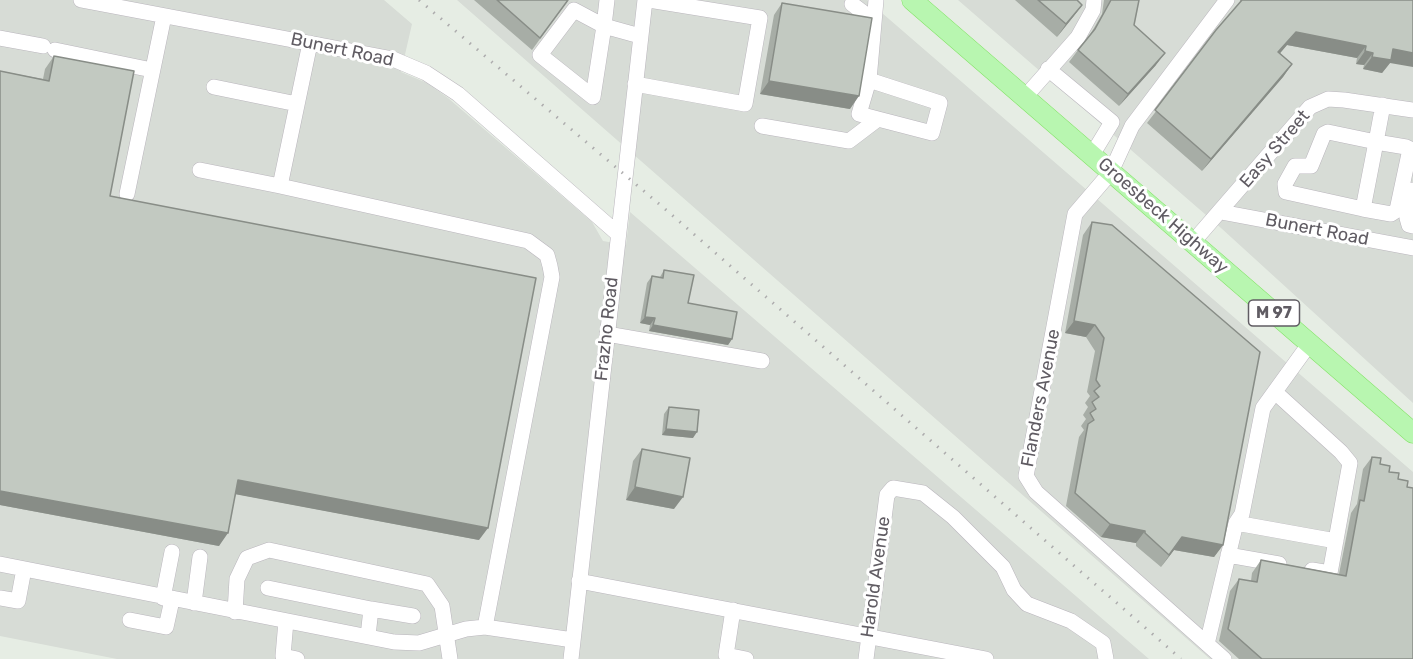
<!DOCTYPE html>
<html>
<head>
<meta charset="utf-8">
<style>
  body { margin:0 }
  canvas { display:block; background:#e6ede4 }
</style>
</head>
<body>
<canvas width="1413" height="659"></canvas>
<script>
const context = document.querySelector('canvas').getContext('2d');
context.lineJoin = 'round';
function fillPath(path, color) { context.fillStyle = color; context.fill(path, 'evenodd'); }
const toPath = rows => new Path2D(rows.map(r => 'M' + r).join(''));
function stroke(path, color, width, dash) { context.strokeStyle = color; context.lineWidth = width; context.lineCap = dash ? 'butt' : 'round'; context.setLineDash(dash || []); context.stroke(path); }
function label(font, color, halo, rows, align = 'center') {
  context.font = font + ' Rubik,sans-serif'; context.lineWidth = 6; context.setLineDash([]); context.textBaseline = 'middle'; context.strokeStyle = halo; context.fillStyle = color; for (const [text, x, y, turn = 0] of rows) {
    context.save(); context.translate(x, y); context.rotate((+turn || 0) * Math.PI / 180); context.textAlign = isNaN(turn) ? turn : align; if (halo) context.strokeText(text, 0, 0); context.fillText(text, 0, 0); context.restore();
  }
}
fillPath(toPath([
  [0,0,384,0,412,24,401,72,427,83,448,98,592,222,603,241,626,245,630,212,1149,659,117,659,0,636],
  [457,0,867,0,1413,472,1413,659,1210,659],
  [958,0,1413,0,1413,403,1221,228]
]), '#d7dcd6');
const minor = toPath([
  [81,0,393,59,426,73,458,94,617,233],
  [607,0,604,26,640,36],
  [876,0,869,80,859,114,878,119],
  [852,4,873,20],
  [574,10,604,26,593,97,540,55,574,10],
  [0,38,43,46],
  [310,43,280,186,528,241,547,255,550,266,552,277,485,627],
  [55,50,152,70],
  [1048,69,1112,122,1092,155],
  [635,84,745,104,760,18,649,0],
  [214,87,297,104],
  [1025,97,1078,37,1093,10,1094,0],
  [762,126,849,141,878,119,932,133,940,103,869,80],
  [200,170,280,186],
  [1413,190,1407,218,1409,225,1413,226],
  [127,194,164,16],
  [1363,209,1391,214,1397,210,1410,149,1406,147,1376,142,1328,132,1324,134,1311,166,1295,166,1285,184,1286,192,1363,209,1376,142,1383,105],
  [1221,212,1413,248],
  [1193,242,1310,107,1328,99,1344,100,1413,110],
  [607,334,762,361],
  [1275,392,1341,452,1350,463,1330,573,1312,570],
  [1236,523,1336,541],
  [1228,555,1279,564],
  [0,564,394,642,419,643,466,629,485,627,573,640],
  [579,581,986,659],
  [268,588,371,609],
  [0,598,18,601,24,569],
  [163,598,172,552],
  [194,603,200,557],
  [733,610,726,655,746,659],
  [235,612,237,579,247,558,269,550,427,584,442,606,450,659],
  [130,620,166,627,172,600],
  [286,621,283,656,297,659],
  [368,636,371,609,413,616],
  [1207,644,1236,523,1242,514,1263,408,1310,343],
  [571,659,645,0],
  [866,659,887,495,893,488,923,493,953,517,1003,567,1014,590,1027,604,1071,621,1103,643,1106,659],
  [1224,659,1036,492,1026,476,1075,214,1111,172,1132,126,1227,0]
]);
const major = toPath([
  [912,0,1413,433]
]);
stroke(minor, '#bab6bd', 16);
stroke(major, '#84e368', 21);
stroke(minor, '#fff', 15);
stroke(major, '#b8f6b0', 20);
stroke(toPath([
  [419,0,672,215,1181,659]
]), '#adacad', 3, [1.5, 8]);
fillPath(toPath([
  [474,0,568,0,532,50],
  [1015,0,1077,0,1082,5,1073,17,1057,37],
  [1104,0,1139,0,1134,25,1156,65,1119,106,1069,62,1078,50,1090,35,1102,14],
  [1240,0,1413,0,1390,63,1382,73,1363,69,1364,65,1356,64,1357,58,1287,45,1280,53,1292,64,1283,77,1202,171,1147,123,1240,3],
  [782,3,850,109,760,94,774,15],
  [54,56,110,196,479,540,236,494,219,546,0,505,0,71,43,79,45,69],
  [1092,222,1223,545,1214,557,1174,550,1161,567,1136,546,1136,543,1101,537,1066,506,1079,437,1084,430,1081,426,1086,419,1083,415,1088,407,1085,403,1090,396,1087,392,1095,351,1086,337,1065,333,1083,235],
  [664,270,688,303,732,339,728,345,649,331,650,325,640,323,647,283,652,276,660,277],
  [669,407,693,438,662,435,664,414],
  [642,449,674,509,626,500,633,461],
  [1372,457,1407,487,1413,659,1239,659,1219,641,1230,591,1239,579,1251,581,1252,573,1261,560,1339,574,1351,513,1357,504,1363,469]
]), '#a7ada6');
fillPath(toPath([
  [1082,5,1073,17,1057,37,1066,24],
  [1296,32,1366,46,1357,58,1287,45,1270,65,1278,52],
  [1393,49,1413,53,1413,67,1390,63,1382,73,1363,69,1372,57],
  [1365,51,1373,53,1364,65,1356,64],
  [1165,53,1156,65,1119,106,1128,94],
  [1292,64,1283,77,1202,171,1211,159],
  [769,81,859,96,850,109,760,94],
  [645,317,655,318,650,325,640,323],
  [1074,321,1095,325,1086,337,1065,333],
  [653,325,732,339,728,345,649,331],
  [666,429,697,432,693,438,662,435],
  [238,480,488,528,479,540,229,493],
  [635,487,683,497,674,509,626,500],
  [0,491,228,533,219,546,0,505],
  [1110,524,1145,531,1136,543,1101,537],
  [1182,537,1223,545,1214,557,1174,550,1161,567]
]), '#888d87');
const building = toPath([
  [497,0,568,0,540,38,497,0],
  [1038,0,1077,0,1082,5,1066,24,1038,0],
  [1111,0,1139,0,1134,25,1165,53,1128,94,1078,50,1095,29,1111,0],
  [1242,0,1413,0,1413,53,1393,49,1391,60,1372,57,1373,53,1365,51,1366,46,1296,32,1278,52,1292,64,1211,159,1155,110,1216,30,1242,0],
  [782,3,872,18,859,96,769,81,782,3],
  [54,56,134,71,110,196,536,278,488,528,238,480,228,533,0,491,0,71,49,81,54,56],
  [1092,222,1112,225,1260,352,1223,545,1182,537,1169,555,1145,533,1145,531,1110,524,1075,493,1088,424,1094,420,1090,413,1096,409,1092,402,1099,397,1094,391,1100,386,1096,380,1104,338,1095,325,1074,321,1092,222],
  [664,270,694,275,688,303,737,312,732,339,653,325,655,318,645,317,652,276,663,278,664,270],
  [669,407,699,410,697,432,666,429,669,407],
  [642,449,690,458,683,497,635,487,642,449],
  [1372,457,1381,458,1380,464,1390,466,1389,472,1399,473,1398,479,1408,481,1407,487,1413,488,1413,659,1262,659,1228,629,1239,579,1257,582,1261,560,1346,576,1360,500,1364,501,1372,457]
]);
fillPath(building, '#c2c9c1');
stroke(building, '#888d87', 1.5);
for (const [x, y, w] of [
  [1274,313,51]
]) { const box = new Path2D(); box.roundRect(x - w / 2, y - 13, w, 26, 4.5); context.fillStyle = '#fff'; context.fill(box); stroke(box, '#605c63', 1.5); }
label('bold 16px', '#605c63', null, [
  ["M 97",1274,313]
]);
label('18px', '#605c63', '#fff', [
  ["Bunert Road",342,50,12],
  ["Easy Street",1275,149,-49],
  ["Groesbeck Highway",1163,216,41],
  ["Bunert Road",1317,230,11],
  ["Frazho Road",607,329,-84],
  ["Flanders Avenue",1041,398,-79],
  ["Harold Avenue",876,577,-82]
]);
</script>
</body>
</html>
